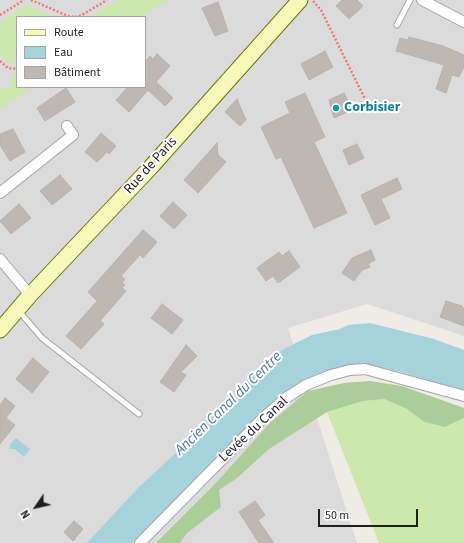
<!DOCTYPE html>
<html>
<head>
<meta charset="utf-8">
<style>
  body { margin:0 }
  #map { position:relative; width:464px; height:543px; overflow:hidden; background:#efebe5; font-family:"Source Sans 3",sans-serif }
  canvas { display:block }
  .legend { position:absolute; left:16px; top:16px; width:130px; height:72px; box-sizing:border-box; background:#fff; border:1px solid #a5a5a5; margin:0; padding:5px 7px; list-style:none; font-size:12px; color:#1e1e1e }
  .legend li { display:flex; align-items:center; gap:8px; height:20px }
  .legend b { width:20px; border:1px solid #a5a5a5 }
  .north { position:absolute; left:16px; top:487px; width:40px; height:40px; -webkit-text-stroke:3px #fff; paint-order:stroke; rotate:236deg; font-size:11px; font-weight:700; line-height:16px; text-align:center; color:#1e1e1e }
  .north::after { content:''; display:block; margin:auto; width:14px; height:18px; background:#1e1e1e; clip-path:polygon(50% 0,100% 100%,50% 72%,0 100%) }
  .scale { position:absolute; left:318px; top:509px; width:100px; height:18px; box-sizing:border-box; border:2px solid #1e1e1e; border-top:0; padding-left:5px; font-size:12px; line-height:14px; white-space:nowrap; color:#1e1e1e; -webkit-text-stroke:3px #fff; paint-order:stroke }
</style>
</head>
<body>
<div id="map">
<canvas width="464" height="543"></canvas>
<ul class="legend">
<li><b style="height:5px;background:#f7f8ba"></b>Route</li>
<li><b style="height:11px;background:#a6d2db"></b>Eau</li>
<li><b style="height:11px;background:#bfb7b1"></b>Bâtiment</li>
</ul>
<div class="north">N</div>
<div class="scale">50 m</div>
</div>
<script>
const context = document.querySelector('canvas').getContext('2d');
context.lineJoin = 'round';
function fillPath(path, color) { context.fillStyle = color; context.fill(path, 'evenodd'); }
const toPath = rows => new Path2D(rows.map(r => 'M' + r).join(''));
function stroke(path, color, width, dash) { context.strokeStyle = color; context.lineWidth = width; context.lineCap = dash ? 'butt' : 'round'; context.setLineDash(dash || []); context.stroke(path); }
function label(font, color, halo, rows, align = 'center') {
  context.font = font + ' "Source Sans 3",sans-serif'; context.lineWidth = 4; context.setLineDash([]); context.textBaseline = 'middle'; context.strokeStyle = halo; context.fillStyle = color; for (const [text, x, y, turn = 0] of rows) {
    context.save(); context.translate(x, y); context.rotate((+turn || 0) * Math.PI / 180); context.textAlign = isNaN(turn) ? turn : align; if (halo) context.strokeText(text, 0, 0); context.fillText(text, 0, 0); context.restore();
  }
}
fillPath(toPath([
  [0,0,464,0,464,336,367,304,288,328,357,543,0,543],
  [17,17,145,17,145,87,17,87]
]), '#dcdbdb');
fillPath(toPath([
  [118,0,168,0,141,17,90,17],
  [26,5,55,17,17,17,17,61,8,63,0,56,0,22],
  [17,74,17,87,33,87,0,109,0,88,10,89,11,75],
  [384,399,407,409,424,422,445,427,464,418,464,543,379,543,327,412,363,401]
]), '#cce8ac');
fillPath(toPath([
  [370,381,402,386,464,408,464,418,445,427,424,422,407,409,384,399,363,401,327,412,269,449,237,478,219,490,221,507,187,533,180,543,156,543,215,484,270,423,308,391,344,383]
]), '#abcd9a');
fillPath(toPath([
  [370,323,434,339,464,350,464,392,401,372,373,366,346,367,317,374,292,388,265,410,134,543,87,543,138,488,178,451,193,433,267,361,282,350,312,335,340,329,348,325],
  [16,438,30,449,24,457,15,449,10,449,10,445]
]), '#a6d2db');
const building = toPath([
  [342,0,357,0,363,6,349,19,336,6,342,0],
  [218,2,228,31,215,36,202,8,218,2],
  [409,37,443,46,464,55,464,67,459,77,452,75,446,93,436,89,444,65,396,51,400,38,408,40,409,37],
  [325,51,333,67,309,80,301,64,325,51],
  [157,54,170,66,156,82,173,98,165,106,148,90,129,112,116,100,128,87,145,87,145,62,150,56,153,59,157,54],
  [66,88,75,102,45,121,37,108,66,88],
  [305,93,325,137,314,142,347,213,314,228,281,157,276,159,261,127,290,113,285,102,305,93],
  [344,93,352,110,334,118,329,100,344,93],
  [237,99,246,120,240,126,225,112,237,99],
  [13,129,25,152,10,161,0,145,0,134,13,129],
  [101,133,116,146,109,154,107,152,97,162,85,152,101,133],
  [217,143,218,155,226,162,198,193,184,180,217,143],
  [357,144,364,158,349,165,343,150,357,144],
  [60,175,72,189,52,205,40,191,60,175],
  [397,178,402,189,381,199,390,218,375,225,361,195,397,178],
  [173,202,187,215,174,229,160,216,173,202],
  [19,204,31,218,11,234,0,221,19,204],
  [143,230,157,242,143,258,140,255,121,276,125,279,122,283,125,285,122,288,126,291,100,321,104,324,81,349,66,336,97,301,88,292,143,230],
  [371,250,375,260,368,264,370,267,362,270,354,281,342,273,352,258,371,250],
  [289,251,300,267,278,283,273,276,266,281,257,268,279,252,282,256,289,251],
  [446,301,462,306,464,309,464,326,440,317,446,301],
  [162,304,183,320,172,334,151,318,162,304],
  [186,345,197,356,181,372,186,375,174,392,160,382,186,345],
  [33,358,49,372,32,393,16,379,33,358],
  [5,398,15,406,6,418,15,425,0,444,0,405,5,398],
  [255,501,265,515,258,520,274,543,259,543,239,512,255,501],
  [74,521,83,529,73,541,64,532,74,521]
]);
fillPath(building, '#bfb7b1');
stroke(building, '#c0b1a7', 1);
const service = toPath([
  [397,25,410,0],
  [19,311,42,338,139,414]
]);
const minor = toPath([
  [422,0,464,22],
  [0,193,73,135,67,126],
  [0,259,30,295],
  [140,543,261,420,286,398,306,385,331,375,350,370,365,369,464,396]
]);
const secondary = toPath([
  [0,330,30,295,150,168,300,0]
]);
stroke(service, '#a5a5a5', 7);
stroke(minor, '#a5a5a5', 12);
stroke(secondary, '#6c7308', 17);
stroke(toPath([
  [31,0,68,16,75,17],
  [313,1,321,10,369,107],
  [0,15,24,0],
  [75,17,82,15,107,0],
  [0,61,8,68,17,69]
]), '#f6776e', 2.5, [2, 2]);
stroke(service, '#fff', 5);
stroke(minor, '#fff', 10);
stroke(secondary, '#f7f8ba', 15);
for (const [x, y, r, color] of [
  [336,108,4,"#0f9aa8"]
]) { const dot = new Path2D(); dot.arc(x, y, r, 0, 2 * Math.PI); context.fillStyle = color; context.fill(dot); stroke(dot, '#fff', 1.5); }
label('bold 14px', '#0d838f', '#fff', [
  ["Corbisier",344,108]
], 'left');
label('14px', '#1e1e1e', '#fff', [
  ["Rue de Paris",151,166,-48],
  ["Levée du Canal",254,430,-43]
]);
label('italic 15px', '#4a7aa4', '#fff', [
  ["Ancien Canal du Centre",229,404,-44]
]);
</script>
</body>
</html>
